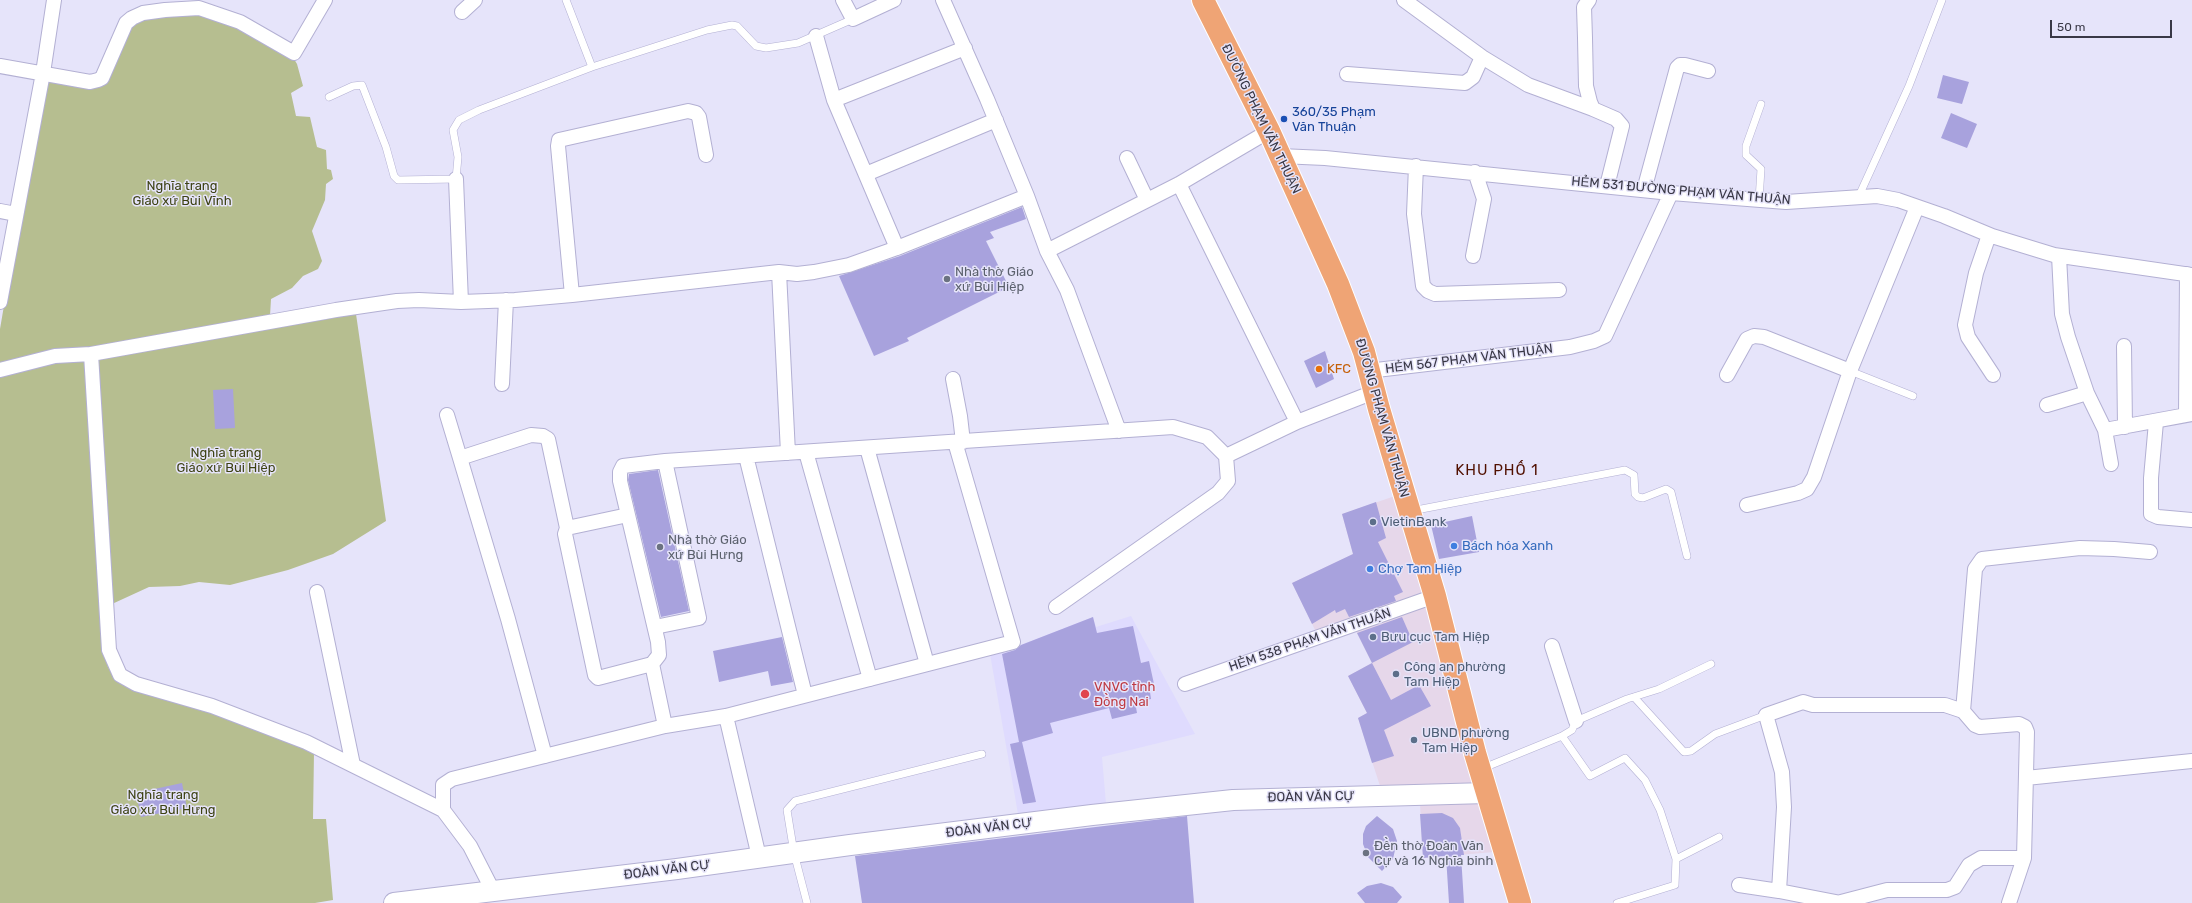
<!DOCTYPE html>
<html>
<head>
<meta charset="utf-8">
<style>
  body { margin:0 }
  #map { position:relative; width:2192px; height:903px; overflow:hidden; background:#e6e4fa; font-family:Rubik,sans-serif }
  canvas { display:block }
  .scale { position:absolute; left:2050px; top:20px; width:122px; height:18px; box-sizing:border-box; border:2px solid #393846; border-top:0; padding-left:5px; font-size:12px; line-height:14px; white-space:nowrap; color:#393846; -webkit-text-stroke:3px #e6e4fa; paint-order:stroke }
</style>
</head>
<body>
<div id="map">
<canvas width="2192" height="903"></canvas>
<div class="scale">50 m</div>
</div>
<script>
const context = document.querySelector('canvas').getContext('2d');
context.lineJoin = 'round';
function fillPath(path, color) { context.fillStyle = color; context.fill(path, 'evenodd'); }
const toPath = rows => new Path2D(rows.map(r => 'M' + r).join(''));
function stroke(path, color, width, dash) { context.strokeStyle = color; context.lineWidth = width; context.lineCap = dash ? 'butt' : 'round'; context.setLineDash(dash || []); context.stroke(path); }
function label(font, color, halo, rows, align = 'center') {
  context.font = font + ' Rubik,sans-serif'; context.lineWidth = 3; context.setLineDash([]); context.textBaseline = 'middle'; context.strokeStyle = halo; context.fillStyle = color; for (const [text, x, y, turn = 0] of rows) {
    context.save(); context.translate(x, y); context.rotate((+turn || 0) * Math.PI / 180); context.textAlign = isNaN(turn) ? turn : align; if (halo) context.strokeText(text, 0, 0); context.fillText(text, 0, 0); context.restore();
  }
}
fillPath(toPath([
  [1395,496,1425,594,1316,632,1292,583,1353,554,1342,514],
  [1428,605,1474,784,1380,786,1358,718,1367,713,1348,676,1372,663,1356,631],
  [1480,802,1494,852,1423,858,1420,804]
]), '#e6d7ea');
fillPath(toPath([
  [1131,616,1195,734,1102,757,1106,804,1018,814,990,654,1015,647,1093,617,1096,627]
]), '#dfdbfe');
fillPath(toPath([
  [198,14,237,27,294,59,297,64,303,86,291,93,296,116,310,117,317,147,326,150,327,169,331,170,333,179,326,184,325,200,312,231,322,261,318,269,303,276,292,288,271,299,270,316,91,348,52,350,0,364,0,329,15,241,47,80,89,88,130,27,146,18],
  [356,314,386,521,333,554,288,570,230,585,199,582,180,586,149,587,112,604,97,359],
  [85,360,103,650,108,667,115,679,215,713,314,752,313,819,326,819,333,900,315,903,0,903,0,376,51,363]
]), '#b6be90');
fillPath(toPath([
  [1943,75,1969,82,1962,104,1937,98],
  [1951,113,1977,124,1967,148,1941,138],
  [1022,207,1026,219,990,232,994,238,986,241,1009,287,907,338,909,341,874,356,839,276,900,256],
  [1325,351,1334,379,1316,388,1304,361],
  [233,389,235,428,215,429,213,390],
  [658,470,689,611,661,617,628,480,629,474],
  [1376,502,1386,538,1378,542,1403,592,1394,596,1396,601,1349,617,1345,609,1336,613,1335,610,1312,624,1292,583,1353,554,1342,514],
  [1472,516,1479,552,1439,559,1431,525],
  [1093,617,1097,633,1133,626,1141,663,1149,661,1154,684,1149,685,1151,699,1135,702,1137,713,1112,719,1109,708,1050,723,1053,733,1022,742,1036,802,1023,804,1010,744,1019,742,1002,654,1015,650,1021,645],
  [1402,617,1413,642,1372,663,1357,633],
  [782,637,793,682,771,686,768,671,719,682,713,651],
  [1372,663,1391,700,1419,685,1431,706,1384,730,1394,756,1372,763,1358,718,1367,713,1348,676],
  [182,783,187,808,141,817,136,793],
  [1442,813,1453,818,1460,828,1464,855,1461,855,1464,903,1449,903,1446,856,1423,858,1420,814],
  [1187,816,1194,903,862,903,855,856],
  [1377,816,1393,829,1397,841,1393,859,1382,871,1368,857,1363,844,1363,834,1366,826],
  [1381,883,1393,887,1402,897,1397,903,1365,903,1357,893,1367,886]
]), '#a8a2dd');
const lane = toPath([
  [566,0,592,67,707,30,732,25,737,26,756,46,766,48,798,43,853,19],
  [329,97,353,86,362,85,386,147,394,176,398,180,456,179,458,157,453,130,459,120,479,110,592,67],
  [1858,198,1909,86,1942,0],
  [1759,200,1761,169,1746,155,1746,146,1761,104],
  [1850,371,1913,396],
  [1411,511,1625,470,1634,475,1635,494,1638,497,1643,498,1666,489,1671,492,1687,556],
  [1634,697,1684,752,1691,751,1715,734,1766,715],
  [1562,736,1590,776,1625,758,1645,780,1660,810,1676,859,1675,885,1617,903],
  [1481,769,1562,736,1572,730,1576,721,1627,699,1659,689,1711,664],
  [1676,859,1719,837],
  [807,903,794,853,787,810,795,801,982,754]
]);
const street = toPath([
  [843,0,853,19,894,0],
  [943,0,987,99,1027,196,1047,251,1067,290,1119,431],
  [1404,0,1482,57,1528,85,1593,109],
  [1589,0,1584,7,1585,38,1586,86,1590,102,1593,109,1616,119,1622,126,1607,186],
  [462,12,475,0],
  [816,36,834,100,897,248],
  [0,66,90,82,98,80,102,78,126,23,132,18,143,13,165,10,199,8,240,22,294,53,325,0],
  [1347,74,1465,83,1473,77,1482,57],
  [834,100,965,48],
  [1280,156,1325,158,1671,193,1786,202,1877,196,1898,200,1944,216,1992,236,2054,255,2192,275],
  [1127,158,1147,200],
  [1416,166,1414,214,1423,286,1428,291,1435,294,1559,290],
  [866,174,996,120],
  [456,179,461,302],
  [1179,184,1297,422],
  [1644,190,1677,68,1680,65,1685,65,1708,71],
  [0,211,16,214],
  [1989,235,1976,273,1965,325,1968,337,1993,375],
  [1047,251,1179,184,1269,131],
  [1473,256,1484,199,1475,172],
  [779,272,788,453],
  [572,295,558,146,559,140,688,111,696,113,699,117,706,155],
  [0,302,43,73,54,0],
  [2124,346,2125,427],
  [91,354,336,310,397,301,419,300,461,302,515,300,572,295,779,272,797,274,814,272,849,265,897,248,1027,196],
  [0,370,55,356,91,354,109,650,120,675,136,684,212,706,306,742,443,810,470,846,493,891],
  [1368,371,1570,347,1594,341,1605,336,1671,193],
  [1727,375,1747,339,1754,336,1764,337,1850,371],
  [953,379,960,416,963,442],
  [502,384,506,300],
  [2087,393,2105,430,2192,414],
  [2047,405,2087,393,2068,337,2062,314,2059,256],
  [447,415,460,458],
  [2186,415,2187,274],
  [2156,422,2151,478,2151,514,2158,517,2192,520],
  [2105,430,2111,464],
  [867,448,927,664],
  [806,452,870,679],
  [746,456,805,695],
  [1747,505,1798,493,1807,489,1814,477,1850,371,1917,207],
  [628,515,567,528,565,534,595,675,598,678,602,677,652,664],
  [317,592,353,765],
  [1056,607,1218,493,1228,481,1226,456,1297,422,1374,392],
  [655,627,699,618,665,461],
  [1552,646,1576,721],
  [1185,684,1435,596],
  [1963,711,1975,569,1982,559,2080,548,2114,549,2150,552],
  [726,716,759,857],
  [665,726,652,664,659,655,658,642,620,481,620,472,623,466,665,461,1173,427,1207,437,1226,456],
  [545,756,508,619,460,458,531,435,543,436,548,439,567,528],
  [2026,778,2192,761],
  [443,810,443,785,452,779,665,726,726,716,1013,642,955,442],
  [1739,885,1779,891,1841,903],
  [1779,891,1784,807,1782,772,1766,715,1803,702,1813,705,1945,705,1963,711,1975,725,1980,727,2019,724,2025,727,2027,732,2024,858,2009,903],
  [1841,902,1887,890,1947,890,1955,887,1969,865,1981,858,2024,858]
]);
const secondary = toPath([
  [394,903,677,869,850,845,1092,815,1233,800,1487,793]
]);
const primary = toPath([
  [1203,0,1269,131,1338,284,1364,352,1379,409,1435,596,1475,753,1520,903]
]);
stroke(lane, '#b3b0d3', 8);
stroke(street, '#b3b0d3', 16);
stroke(secondary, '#b3b0d3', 22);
stroke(primary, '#fff', 24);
stroke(lane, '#fff', 7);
stroke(street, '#fff', 14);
stroke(secondary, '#fff', 20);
stroke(primary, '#efa475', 22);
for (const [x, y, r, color] of [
  [1284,119,4,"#1a4fb4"],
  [947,279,4,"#6b7280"],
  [1319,369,4,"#e8710a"],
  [1373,522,4,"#5c6f8a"],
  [1454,546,4,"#3f7fe0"],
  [660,547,4,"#6b7280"],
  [1370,569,4,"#3f7fe0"],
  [1373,637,4,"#5c6f8a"],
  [1396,674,4,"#5c6f8a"],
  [1085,694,5,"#e0444e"],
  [1414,740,4,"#5c6f8a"],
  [1366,853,4,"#6b7280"]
]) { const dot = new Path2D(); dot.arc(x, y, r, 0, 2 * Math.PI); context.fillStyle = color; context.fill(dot); stroke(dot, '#e6e4fa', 1.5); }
label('13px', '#164399', '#e6e4fa', [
  ["360/35 Phạm",1292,112],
  ["Văn Thuận",1292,127]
], 'left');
label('13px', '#393846', '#e6e4fa', [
  ["ĐƯỜNG PHẠM VĂN THUẬN",1261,119,64],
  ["HẺM 531 ĐƯỜNG PHẠM VĂN THUẬN",1681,191,5],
  ["HẺM 567 PHẠM VĂN THUẬN",1469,359,-7],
  ["ĐƯỜNG PHẠM VĂN THUẬN",1382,418,74],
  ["HẺM 538 PHẠM VĂN THUẬN",1310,640,-19],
  ["ĐOÀN VĂN CỰ",1311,797,-1],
  ["ĐOÀN VĂN CỰ",989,828,-7],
  ["ĐOÀN VĂN CỰ",667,870,-7]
]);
label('13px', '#3d4213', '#e6e4fa', [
  ["Nghĩa trang",182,186],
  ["Giáo xứ Bùi Vĩnh",182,201],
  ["Nghĩa trang",226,453],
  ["Giáo xứ Bùi Hiệp",226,468],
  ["Nghĩa trang",163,795],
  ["Giáo xứ Bùi Hưng",163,810]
]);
label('13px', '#5b616d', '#e6e4fa', [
  ["Nhà thờ Giáo",955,272],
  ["xứ Bùi Hiệp",955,287],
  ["Nhà thờ Giáo",668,540],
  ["xứ Bùi Hưng",668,555],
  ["Đền thờ Đoàn Văn",1374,846],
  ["Cự và 16 Nghĩa binh",1374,861]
], 'left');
label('13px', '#c56008', '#e6e4fa', [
  ["KFC",1327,369]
], 'left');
label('13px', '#4e5e75', '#e6e4fa', [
  ["VietinBank",1381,522],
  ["Bưu cục Tam Hiệp",1381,637],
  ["Công an phường",1404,667],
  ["Tam Hiệp",1404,682],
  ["UBND phường",1422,733],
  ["Tam Hiệp",1422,748]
], 'left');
label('13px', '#366cbe', '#e6e4fa', [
  ["Bách hóa Xanh",1462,546],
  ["Chợ Tam Hiệp",1378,569]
], 'left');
label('13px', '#be3a42', '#e6e4fa', [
  ["VNVC tỉnh",1094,687],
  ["Đồng Nai",1094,702]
], 'left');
context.letterSpacing = '1px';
label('15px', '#511000', '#e6e4fa', [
  ["KHU PHỐ 1",1497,471]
]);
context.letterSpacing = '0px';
</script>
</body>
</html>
